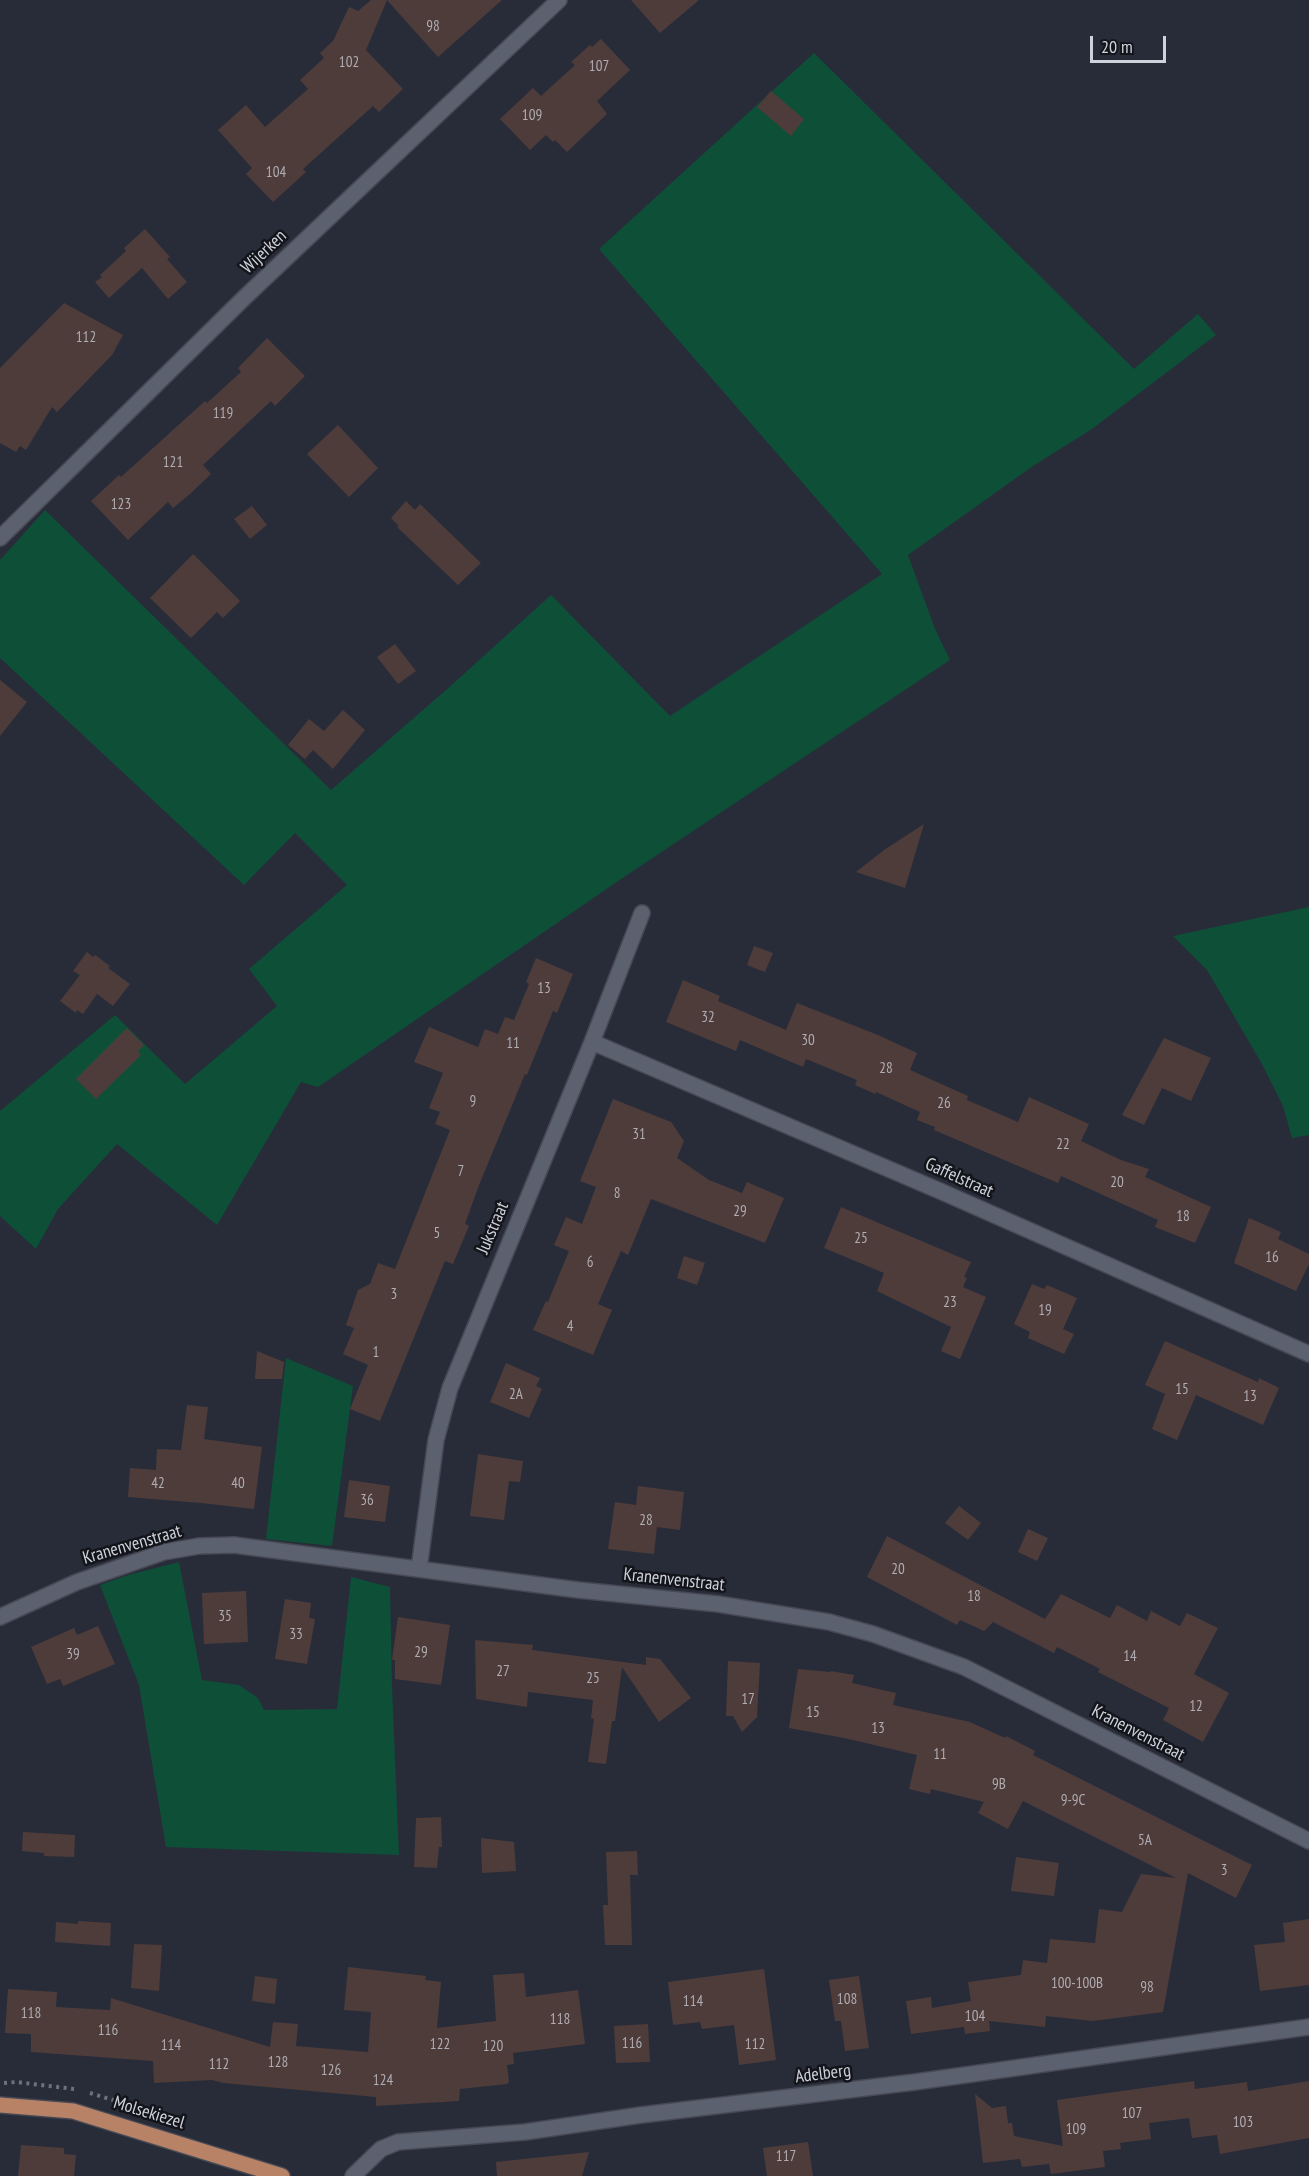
<!DOCTYPE html>
<html>
<head>
<meta charset="utf-8">
<style>
  body { margin:0 }
  #map { position:relative; width:1309px; height:2176px; overflow:hidden; background:#282c39; font-family:"PT Sans Narrow",sans-serif }
  canvas { display:block }
  .scale { position:absolute; left:1090px; top:36px; width:76px; height:27px; box-sizing:border-box; border:3px solid #cfd2da; border-top:0; padding-left:8px; font-size:18px; line-height:21px; white-space:nowrap; color:#cfd2da; -webkit-text-stroke:4px #13151b; paint-order:stroke }
</style>
</head>
<body>
<div id="map">
<canvas width="1309" height="2176"></canvas>
<div class="scale">20 m</div>
</div>
<script>
const context = document.querySelector('canvas').getContext('2d');
context.lineJoin = 'round';
function fillPath(path, color) { context.fillStyle = color; context.fill(path, 'evenodd'); }
const toPath = rows => new Path2D(rows.map(r => 'M' + r).join(''));
function stroke(path, color, width, dash) { context.strokeStyle = color; context.lineWidth = width; context.lineCap = dash ? 'butt' : 'round'; context.setLineDash(dash || []); context.stroke(path); }
function label(font, color, halo, rows, align = 'center') {
  context.font = font + ' "PT Sans Narrow",sans-serif'; context.lineWidth = 5; context.setLineDash([]); context.textBaseline = 'middle'; context.strokeStyle = halo; context.fillStyle = color; for (const [text, x, y, turn = 0] of rows) {
    context.save(); context.translate(x, y); context.rotate((+turn || 0) * Math.PI / 180); context.textAlign = isNaN(turn) ? turn : align; if (halo) context.strokeText(text, 0, 0); context.fillText(text, 0, 0); context.restore();
  }
}
fillPath(toPath([
  [814,53,1134,369,1198,314,1216,335,1092,429,1033,466,908,555,935,629,950,660,627,875,318,1087,301,1082,217,1225,117,1144,58,1209,36,1249,0,1216,0,1111,115,1015,185,1084,277,1006,249,969,347,885,295,833,244,885,0,658,0,560,45,510,331,790,446,690,551,595,670,716,882,574,599,249],
  [1309,907,1309,1135,1292,1138,1283,1106,1262,1064,1207,970,1173,936],
  [286,1358,353,1386,332,1546,266,1539],
  [179,1562,202,1680,239,1685,258,1698,264,1710,337,1709,351,1577,390,1587,392,1687,399,1855,166,1847,139,1685,100,1585,128,1575]
]), '#0e4f38');
fillPath(toPath([
  [371,0,502,0,438,57,387,0,366,50,403,89,379,112,373,106,303,169,306,172,273,202,246,174,252,168,218,130,246,105,265,127,308,89,300,80,324,58,320,53,333,41,349,7,358,11],
  [631,0,699,0,660,33],
  [601,39,630,70,597,101,607,114,567,152,555,140,553,142,546,135,530,150,500,119,533,88,541,96,575,65,571,62,590,45,592,47],
  [771,91,804,119,791,136,757,107],
  [145,229,170,257,167,259,187,282,168,299,142,268,109,298,95,282,102,277,100,275,126,251,124,248],
  [64,303,123,335,112,355,57,412,52,407,26,450,20,446,16,452,0,443,0,368],
  [267,338,305,376,275,406,271,401,203,465,211,474,190,494,173,508,168,502,128,540,91,501,119,475,121,477,205,401,207,403,241,372,238,368],
  [338,425,378,468,349,497,307,454],
  [406,501,415,510,420,504,481,563,458,585,397,527,399,526,391,518],
  [252,506,267,525,250,539,234,519],
  [193,554,240,601,223,618,217,612,191,638,150,598],
  [395,644,416,671,398,684,377,657],
  [0,680,27,702,0,736],
  [343,710,365,730,333,769,313,750,305,759,288,745,309,719,324,731],
  [924,824,905,888,856,872,884,850],
  [754,946,773,953,765,972,747,965],
  [87,952,93,957,95,955,110,966,108,968,130,984,113,1006,97,994,83,1014,77,1010,76,1013,60,1001,80,975,73,971],
  [536,958,573,974,557,1013,553,1011,527,1075,525,1074,479,1185,465,1224,469,1226,453,1264,445,1261,380,1421,350,1409,368,1365,343,1354,354,1328,346,1325,358,1290,370,1284,378,1263,395,1269,450,1130,435,1124,440,1112,429,1108,443,1073,414,1062,429,1027,478,1047,485,1029,498,1034,505,1017,514,1020,529,984,526,982],
  [683,980,720,996,718,1001,786,1030,797,1003,878,1035,917,1053,910,1070,968,1096,967,1100,1018,1122,1029,1097,1089,1124,1081,1141,1121,1160,1149,1169,1145,1177,1211,1207,1195,1243,1155,1227,1158,1220,1061,1176,1058,1183,934,1130,935,1127,917,1120,920,1112,876,1092,875,1094,855,1085,857,1080,806,1059,803,1067,740,1040,736,1051,666,1022],
  [127,1028,144,1045,138,1051,141,1055,96,1099,76,1079],
  [1164,1038,1211,1058,1191,1101,1162,1088,1144,1125,1122,1115],
  [613,1099,671,1122,684,1141,677,1158,709,1180,742,1193,747,1182,784,1198,765,1243,651,1199,628,1255,621,1251,598,1304,612,1310,593,1355,533,1330,546,1301,548,1302,569,1251,554,1245,566,1217,582,1224,596,1187,580,1181],
  [841,1207,971,1262,964,1277,967,1278,963,1287,986,1297,960,1359,941,1351,951,1327,877,1291,884,1273,824,1248],
  [1249,1218,1281,1232,1278,1239,1309,1254,1309,1264,1296,1291,1234,1263],
  [684,1256,705,1263,697,1285,677,1278],
  [1032,1284,1044,1289,1047,1285,1077,1298,1063,1329,1074,1334,1064,1354,1028,1338,1030,1332,1014,1324],
  [1165,1341,1258,1382,1259,1378,1279,1388,1263,1425,1196,1395,1177,1440,1152,1429,1165,1394,1145,1385],
  [257,1351,284,1362,282,1379,255,1379],
  [506,1363,540,1378,536,1386,542,1389,529,1418,490,1402],
  [187,1405,208,1407,204,1439,262,1447,254,1509,201,1503,128,1497,130,1468,156,1470,157,1449,181,1450],
  [478,1454,523,1461,520,1482,509,1481,504,1520,470,1516],
  [349,1480,390,1486,385,1522,344,1517],
  [638,1486,684,1492,680,1530,657,1527,654,1554,608,1549,615,1502,636,1505],
  [959,1506,981,1523,968,1540,945,1523],
  [1028,1529,1048,1538,1037,1561,1018,1552],
  [887,1536,1045,1619,1061,1594,1110,1618,1117,1605,1147,1621,1151,1611,1180,1626,1187,1613,1218,1628,1194,1674,1229,1693,1203,1742,1163,1720,1169,1708,1098,1672,1100,1669,1057,1647,1054,1653,993,1622,984,1631,960,1620,957,1625,867,1577],
  [246,1591,248,1642,204,1644,202,1593],
  [285,1599,311,1603,309,1618,315,1619,307,1664,275,1659],
  [398,1617,450,1625,441,1685,395,1679,395,1660,392,1660],
  [98,1626,115,1664,63,1686,60,1679,47,1684,31,1647,74,1628,77,1635],
  [475,1640,533,1645,532,1650,646,1665,646,1657,660,1659,691,1698,659,1722,622,1667,615,1721,612,1721,606,1764,588,1762,594,1719,591,1718,593,1700,528,1692,527,1707,476,1699],
  [728,1661,760,1663,757,1717,742,1732,733,1716,726,1716],
  [798,1669,830,1672,831,1671,854,1675,852,1683,896,1693,893,1705,970,1722,1005,1738,1006,1736,1035,1751,1033,1755,1252,1865,1236,1898,1188,1873,1163,2012,1093,2021,1046,2016,1045,2027,989,2021,990,2031,965,2034,964,2027,911,2034,906,2001,931,1997,932,2008,971,2001,968,1982,1021,1975,1023,1960,1047,1963,1050,1939,1095,1943,1099,1909,1122,1912,1141,1874,1176,1878,1023,1801,1008,1829,978,1813,984,1802,931,1789,930,1794,909,1789,917,1755,844,1738,789,1728],
  [441,1817,442,1847,439,1847,437,1868,414,1867,416,1818],
  [23,1832,75,1835,74,1857,44,1856,44,1853,22,1851],
  [481,1838,514,1842,516,1871,482,1873],
  [637,1851,638,1875,630,1875,632,1945,605,1945,603,1905,608,1905,606,1852],
  [1016,1857,1059,1863,1054,1896,1011,1891],
  [1309,1919,1309,1985,1260,1991,1254,1945,1285,1942,1283,1923],
  [78,1921,111,1923,110,1946,55,1942,56,1922,78,1924],
  [134,1944,162,1945,159,1991,131,1988],
  [348,1967,426,1976,425,1980,441,1982,437,2028,496,2021,493,1975,524,1973,526,1997,578,1990,585,2044,513,2053,514,2064,507,2065,509,2082,507,2084,460,2089,459,2101,376,2106,376,2097,223,2083,212,2080,154,2083,153,2061,31,2052,31,2034,5,2033,8,1989,57,1992,56,2007,110,2010,111,1998,270,2047,273,2022,298,2024,296,2046,368,2052,371,2012,344,2010],
  [764,1969,776,2060,739,2065,734,2025,702,2029,700,2022,673,2025,668,1982],
  [255,1976,277,1979,275,2004,252,2001],
  [859,1976,869,2048,845,2051,841,2021,835,2021,829,1980],
  [648,2024,650,2062,616,2063,614,2026],
  [1194,2081,1195,2089,1247,2082,1248,2091,1309,2081,1309,2138,1220,2154,1217,2135,1192,2138,1189,2118,1149,2123,1151,2139,1120,2143,1121,2149,1103,2151,1105,2167,1051,2174,1049,2164,1022,2167,1020,2159,983,2163,975,2094,992,2108,1006,2106,1008,2123,1012,2123,1014,2136,1063,2146,1057,2100],
  [808,2142,813,2176,767,2176,763,2148],
  [21,2145,64,2148,64,2154,76,2155,74,2176,18,2176],
  [589,2152,582,2176,497,2176,496,2162]
]), '#4e3c3b');
const minor = toPath([
  [0,538,244,298,559,0],
  [592,1042,940,1191,1309,1354],
  [419,1569,436,1440,450,1388,592,1042,642,913],
  [0,1617,77,1582,164,1552,199,1546,234,1545,578,1590,718,1604,829,1622,873,1634,964,1667,1309,1841],
  [353,2176,381,2149,398,2142,525,2132,641,2115,915,2082,1309,2027]
]);
const major = toPath([
  [0,2105,73,2111,282,2176]
]);
stroke(minor, '#464954', 18);
stroke(major, '#464954', 18);
stroke(toPath([
  [4,2083,16,2082,74,2089],
  [90,2093,123,2103]
]), '#6e727d', 4, [3, 4.5]);
stroke(minor, '#5c6170', 15);
stroke(major, '#b78266', 15);
label('15px', '#afacb2', null, [
  ["98",433,27],
  ["102",349,63],
  ["107",599,67],
  ["109",532,116],
  ["104",276,173],
  ["112",86,338],
  ["119",223,414],
  ["121",173,463],
  ["123",121,505],
  ["13",544,989],
  ["32",708,1018],
  ["30",808,1041],
  ["11",513,1044],
  ["28",886,1069],
  ["9",473,1102],
  ["26",944,1104],
  ["31",639,1135],
  ["22",1063,1145],
  ["7",461,1172],
  ["20",1117,1183],
  ["8",617,1194],
  ["29",740,1212],
  ["18",1183,1217],
  ["5",437,1234],
  ["25",861,1239],
  ["16",1272,1258],
  ["6",590,1263],
  ["3",394,1295],
  ["23",950,1303],
  ["19",1045,1311],
  ["4",570,1327],
  ["1",376,1353],
  ["15",1182,1390],
  ["2A",516,1395],
  ["13",1250,1397],
  ["42",158,1484],
  ["40",238,1484],
  ["36",367,1501],
  ["28",646,1521],
  ["20",898,1570],
  ["18",974,1597],
  ["35",225,1617],
  ["33",296,1635],
  ["29",421,1653],
  ["39",73,1655],
  ["14",1130,1657],
  ["27",503,1672],
  ["25",593,1679],
  ["17",748,1700],
  ["12",1196,1707],
  ["15",813,1713],
  ["13",878,1729],
  ["11",940,1755],
  ["9B",999,1785],
  ["9-9C",1073,1801],
  ["5A",1145,1841],
  ["3",1224,1871],
  ["100-100B",1077,1984],
  ["98",1147,1988],
  ["108",847,2000],
  ["114",693,2002],
  ["118",31,2014],
  ["104",975,2017],
  ["118",560,2020],
  ["116",108,2031],
  ["116",632,2044],
  ["122",440,2045],
  ["112",755,2045],
  ["114",171,2046],
  ["120",493,2047],
  ["128",278,2063],
  ["112",219,2065],
  ["126",331,2071],
  ["124",383,2081],
  ["107",1132,2114],
  ["103",1243,2123],
  ["109",1076,2130],
  ["117",786,2157]
]);
label('18px', '#cfd2da', '#13151b', [
  ["Wijerken",264,252,-43],
  ["Gaffelstraat",959,1178,24],
  ["Jukstraat",493,1228,-67],
  ["Kranenvenstraat",132,1545,-16],
  ["Kranenvenstraat",674,1580,6],
  ["Kranenvenstraat",1138,1733,27],
  ["Adelberg",823,2074,-7],
  ["Molsekiezel",149,2113,17]
]);
</script>
</body>
</html>
